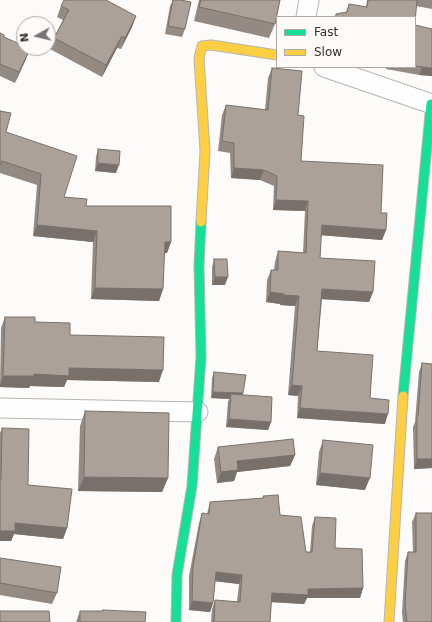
<!DOCTYPE html>
<html>
<head>
<meta charset="utf-8">
<style>
  body { margin:0 }
  #map { position:relative; width:432px; height:622px; overflow:hidden; background:#fdfbf9; font-family:"DejaVu Sans",sans-serif }
  canvas { display:block }
  .legend { position:absolute; left:276px; top:16px; width:140px; height:52px; box-sizing:border-box; background:#fffaf7; border:1px solid #ada9a7; margin:0; padding:5px 7px; list-style:none; font-size:12px; color:#312f2e }
  .legend li { display:flex; align-items:center; gap:8px; height:20px }
  .legend b { width:20px; border:1px solid #ada9a7 }
  .north { position:absolute; left:16px; top:16px; width:40px; height:40px; box-sizing:border-box; background:#fffaf7; border:1px solid #ada9a7; border-radius:50%; rotate:262deg; font-size:11px; font-weight:700; line-height:16px; text-align:center; color:#312f2e }
  .north::after { content:''; display:block; margin:auto; width:14px; height:18px; background:#787675; clip-path:polygon(50% 0,100% 100%,50% 72%,0 100%) }
</style>
</head>
<body>
<div id="map">
<canvas width="432" height="622"></canvas>
<ul class="legend">
<li><b style="height:5px;background:#16e098"></b>Fast</li>
<li><b style="height:5px;background:#ffcf43"></b>Slow</li>
</ul>
<div class="north">N</div>
</div>
<script>
const context = document.querySelector('canvas').getContext('2d');
context.lineJoin = 'round';
const toPath = rows => new Path2D(rows.map(r => 'M' + r).join(''));
function stroke(path, color, width, dash) { context.strokeStyle = color; context.lineWidth = width; context.lineCap = dash ? 'butt' : 'round'; context.setLineDash(dash || []); context.stroke(path); }
function fillPath(path, color) { context.fillStyle = color; context.fill(path, 'evenodd'); }
const street = toPath([
  [306,17,309,0],
  [324,67,432,104],
  [0,408,198,412]
]);
const fast = toPath([
  [403,396,431,104],
  [176,622,177,575,192,486,201,357,199,266,201,222]
]);
const slow = toPath([
  [201,222,205,151,199,58,202,46,211,45,277,55],
  [389,622,403,396]
]);
stroke(street, '#b6b5b3', 21);
stroke(fast, '#b6b5b3', 11);
stroke(slow, '#b6b5b3', 11);
stroke(street, '#fffefe', 19);
stroke(fast, '#16e098', 9);
stroke(slow, '#ffcf43', 9);
fillPath(toPath([
  [173,0,185,29,182,37,165,34,170,6],
  [199,0,280,0,275,24,269,38,194,21],
  [367,0,432,0,432,9,416,6,415,17,335,17,336,14,346,12,349,4,366,7],
  [61,6,136,16,132,27,121,49,117,48,102,77,50,49,54,38,63,20,57,17],
  [415,25,432,29,432,76,419,75,386,69,386,67,415,67],
  [0,33,26,59,15,83,0,76],
  [272,68,298,115,301,161,381,213,386,230,382,240,321,235,320,258,373,292,369,302,322,299,317,351,370,398,385,424,297,418,298,396,288,395,295,306,280,305,280,304,266,302,267,280,271,270,274,270,275,262,278,251,303,253,305,211,273,210,274,186,260,180,231,178,230,153,218,151,222,115,226,105,265,110,268,78],
  [0,111,6,132,64,197,86,206,171,242,167,253,164,253,163,289,159,301,91,299,93,242,33,236,37,185,0,173],
  [98,149,116,173,95,171,96,157],
  [214,259,225,285,212,285,212,267],
  [5,317,35,322,70,335,159,382,67,380,64,387,30,386,29,388,0,387,1,328],
  [422,363,432,364,432,468,414,469,413,427,415,422,419,372],
  [214,372,243,393,243,395,271,422,268,430,226,427,228,402,229,399,211,398,212,378],
  [85,411,168,478,162,492,78,491,80,426],
  [2,428,28,485,67,528,63,539,14,534,11,541,0,541,0,433],
  [323,440,365,490,316,485,319,452],
  [218,447,295,455,290,466,237,472,234,481,217,483,214,459],
  [263,496,280,515,306,552,310,552,312,526,315,517,335,548,363,588,360,598,307,598,304,604,271,602,270,622,211,622,212,609,215,600,237,602,239,584,215,581,213,603,210,612,189,610,189,576,199,523,202,513,207,514,210,502,263,498],
  [416,513,432,622,403,622,402,613,405,561,408,552,413,552,412,522],
  [0,558,57,593,52,604,0,595],
  [103,610,145,622,76,622,80,611,103,611]
]), '#938a84');
fillPath(toPath([
  [136,16,132,27,121,49,125,38],
  [122,36,117,48,102,77,106,65],
  [30,49,26,59,15,83,19,72],
  [422,67,432,68,432,76,419,75],
  [98,163,119,165,116,173,95,171],
  [234,168,264,170,260,180,231,178],
  [276,200,308,201,305,211,273,210],
  [37,225,97,231,93,242,33,236],
  [322,225,386,230,382,240,318,235],
  [165,242,171,242,167,253,161,253],
  [215,277,228,277,225,285,212,285],
  [95,288,163,289,159,301,91,299],
  [322,289,373,292,369,302,319,299],
  [270,292,284,294,280,304,266,302],
  [283,295,299,296,295,306,280,305],
  [69,368,163,370,159,382,67,380,64,387,30,386,29,388,0,387,0,385,3,376,34,374],
  [292,385,302,386,298,396,288,395],
  [213,392,243,393,241,400,231,394,229,399,211,398],
  [300,408,388,414,385,424,297,418],
  [229,419,271,422,268,430,226,427],
  [295,455,290,466,237,472,234,481,217,483,221,472,237,461],
  [417,459,432,459,432,468,414,469],
  [320,473,370,478,365,490,316,485],
  [84,477,168,478,162,492,78,491],
  [15,523,67,528,63,539,14,534,11,541,0,541,0,531],
  [216,572,242,575,239,584,213,581],
  [363,588,360,598,307,598,304,604,269,602,272,593,308,589],
  [192,601,213,603,210,612,189,610]
]), '#78716b');
const building = toPath([
  [64,0,106,0,136,16,125,38,122,36,106,65,54,38,69,10,61,6,64,0],
  [173,0,181,0,191,2,185,29,168,26,173,0],
  [201,0,280,0,275,24,199,7,201,0],
  [368,0,417,0,415,22,415,17,336,17,336,14,347,12,349,4,367,7,368,0],
  [415,25,432,29,432,68,415,66,415,25],
  [0,33,4,35,4,37,24,46,24,48,30,49,19,72,0,64,0,33],
  [272,68,302,71,298,115,304,116,301,161,383,165,381,213,387,213,386,230,322,225,320,258,375,261,373,292,322,289,317,351,373,355,370,398,389,400,388,414,300,408,302,386,292,385,299,296,283,295,284,294,270,292,271,270,278,270,278,251,306,253,308,201,276,200,277,176,264,170,234,168,234,143,222,141,226,105,268,110,272,68],
  [0,111,11,113,6,132,77,156,64,197,87,199,86,206,171,206,171,242,165,242,163,289,95,288,97,231,37,225,41,174,2,161,0,165,0,111],
  [98,149,120,151,119,165,98,163,98,149],
  [214,259,227,259,228,277,215,277,214,259],
  [5,317,35,317,35,322,70,323,70,335,164,337,163,370,69,368,69,376,34,374,34,376,3,376,5,317],
  [422,363,432,364,432,459,417,459,417,417,418,416,422,363],
  [214,372,246,375,243,393,213,392,214,372],
  [231,394,272,397,271,422,229,419,231,394],
  [85,411,169,413,168,478,84,477,85,411],
  [2,428,29,429,28,485,72,489,67,528,15,523,15,531,0,531,0,480,1,480,2,428],
  [293,439,295,455,237,461,238,470,221,472,218,447,293,439],
  [323,440,373,445,370,478,320,473,323,440],
  [278,495,280,515,301,517,306,552,312,552,315,517,336,518,335,548,362,549,363,588,308,589,308,595,272,593,270,622,214,622,215,600,240,602,242,575,216,572,213,603,192,601,193,567,202,513,209,514,210,502,264,498,263,496,278,495],
  [416,513,432,513,432,622,407,622,405,604,408,552,416,552,416,513],
  [0,558,61,567,57,593,0,583,0,558],
  [103,610,146,612,145,622,80,622,80,611,103,611,103,610],
  [0,611,49,611,50,622,0,622,0,611]
]);
fillPath(building, '#aba199');
stroke(building, '#78716b', 1);
</script>
</body>
</html>
